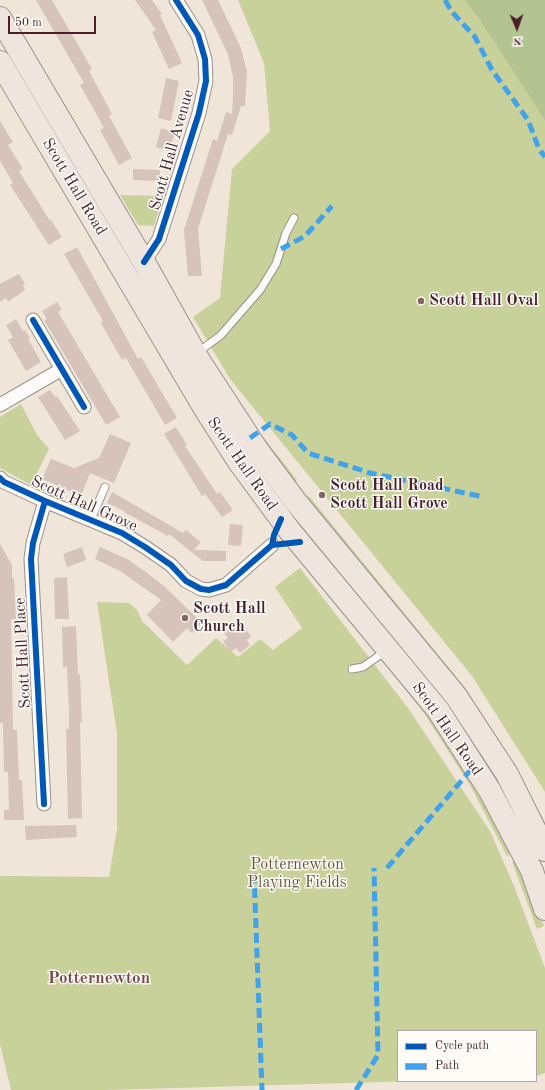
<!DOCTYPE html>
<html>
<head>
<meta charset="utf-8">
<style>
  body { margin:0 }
  #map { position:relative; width:545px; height:1090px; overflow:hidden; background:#efe6d9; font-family:"Old Standard TT",serif }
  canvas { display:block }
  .legend { position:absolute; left:397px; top:1030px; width:140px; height:52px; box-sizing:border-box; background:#fdfcf7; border:1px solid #b5a4a5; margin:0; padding:5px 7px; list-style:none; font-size:12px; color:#4a1f2b }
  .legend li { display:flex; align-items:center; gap:8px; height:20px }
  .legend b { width:20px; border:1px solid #b5a4a5 }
  .north { position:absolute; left:497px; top:8px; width:40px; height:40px; -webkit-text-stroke:3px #fdfcf7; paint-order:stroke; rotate:178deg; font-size:11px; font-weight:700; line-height:16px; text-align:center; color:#4a1f2b }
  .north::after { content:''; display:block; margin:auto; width:14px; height:18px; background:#4a1f2b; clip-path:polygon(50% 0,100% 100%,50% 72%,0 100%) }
  .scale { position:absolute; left:8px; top:16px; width:88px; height:18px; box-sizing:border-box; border:2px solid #4a1f2b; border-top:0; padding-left:5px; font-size:12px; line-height:14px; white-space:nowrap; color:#4a1f2b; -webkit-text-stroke:3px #fdfcf7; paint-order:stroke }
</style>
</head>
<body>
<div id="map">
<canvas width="545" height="1090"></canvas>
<ul class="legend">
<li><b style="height:5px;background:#0057b8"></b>Cycle path</li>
<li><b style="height:5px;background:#40a2eb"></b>Path</li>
</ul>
<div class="north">N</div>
<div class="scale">50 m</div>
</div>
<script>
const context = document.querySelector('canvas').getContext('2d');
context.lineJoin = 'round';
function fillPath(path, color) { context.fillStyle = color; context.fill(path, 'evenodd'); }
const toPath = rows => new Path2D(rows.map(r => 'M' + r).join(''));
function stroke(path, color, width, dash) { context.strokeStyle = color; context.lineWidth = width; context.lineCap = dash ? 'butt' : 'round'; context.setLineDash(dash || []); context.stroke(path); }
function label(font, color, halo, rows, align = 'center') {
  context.font = font + ' "Old Standard TT",serif'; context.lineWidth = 3; context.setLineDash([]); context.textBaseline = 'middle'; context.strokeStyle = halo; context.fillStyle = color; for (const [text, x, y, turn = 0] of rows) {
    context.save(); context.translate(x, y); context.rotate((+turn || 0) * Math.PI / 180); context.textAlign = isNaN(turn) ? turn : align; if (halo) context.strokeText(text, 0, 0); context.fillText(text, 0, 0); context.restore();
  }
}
fillPath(toPath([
  [238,0,464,0,479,19,545,121,545,792,472,676,230,379,193,317,220,298,232,169,270,131,264,63],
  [120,195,163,196,154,226,138,225],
  [21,404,37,435,49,449,31,485,0,468,0,417],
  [259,432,297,480,292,484,255,434],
  [309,496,466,689,495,734,533,800,545,823,545,833,305,500],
  [300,568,408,708,490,831,514,886,545,968,545,1073,536,1076,536,1031,398,1031,398,1081,417,1081,105,1090,11,1090,0,1044,0,876,109,877,117,828,117,734,97,602,129,603,137,610,142,621,187,665,216,638,238,657,260,639,273,650,302,628,275,587],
  [383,661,429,708,513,852,507,856,471,787,424,713],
  [517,859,532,892,544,926,537,929,512,862]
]), '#c8d199');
fillPath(toPath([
  [464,0,545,0,545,121,479,19]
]), '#b5c393');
fillPath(toPath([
  [36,0,52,0,92,69,89,71,112,114,109,116,132,158,119,165,100,130,104,128,80,85,84,83],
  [135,0,152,0,162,14,160,15,182,63,169,69,152,32,156,30],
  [202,0,218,0,241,48,247,72,245,106,241,106,232,135,228,134,198,229,202,276,188,276,184,230,213,139,217,141,226,112,232,114,233,96,233,77,228,54],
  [166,78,179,81,171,121,158,118],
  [0,121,13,142,8,145,23,169,19,171,50,221,51,220,62,237,49,245,10,185,13,183,0,161],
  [161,128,175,132,169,151,156,147],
  [133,169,160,170,160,181,133,180],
  [77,247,138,359,141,357,177,418,165,425,126,358,122,360,101,323,103,321,64,254],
  [19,274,25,284,23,285,25,290,8,302,6,298,0,302,0,284],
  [57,302,62,310,58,312,120,417,106,425,44,320,47,319,42,311],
  [16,319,23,331,25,330,30,338,28,339,41,362,26,371,8,340,13,337,6,325],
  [50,390,55,397,57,396,80,431,65,440,38,397],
  [176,427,187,445,185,446,217,494,220,492,233,510,222,517,205,494,202,496,164,434],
  [110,434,131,443,114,483,90,473,81,496,42,479,51,459,74,468,99,458],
  [112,492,183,533,186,530,201,542,194,550,226,551,226,561,203,561,169,534,168,536,124,512,124,511,107,503],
  [230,524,243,525,241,546,228,545],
  [0,544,12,565,12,579,14,578,16,619,11,619,13,730,17,730,19,780,22,780,24,820,4,820,4,810,9,810,8,772,4,772,3,723,0,723],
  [82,547,86,560,67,567,63,554],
  [100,547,129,560,163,585,202,623,192,633,187,628,173,642,147,615,161,600,120,571,95,559],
  [67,577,69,619,55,619,54,578],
  [235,625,239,630,243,626,251,636,247,640,250,645,240,653,236,648,231,652,223,641,228,638,224,633],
  [76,626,78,674,80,674,82,722,80,722,82,818,68,819,66,729,69,729,69,712,67,667,63,667,62,627],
  [76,825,77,837,26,840,25,826]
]), '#d5c3bc');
const lane = toPath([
  [197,353,221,335,260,290,276,264,286,233,294,218],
  [91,519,105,487],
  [352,669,363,667,387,650]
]);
const street = toPath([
  [144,262,159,239,199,113,206,81,205,59,198,35,176,0],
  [33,320,84,407],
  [0,405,62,369],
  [0,478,4,482,45,501,122,533,145,547,171,565,186,581,201,589,209,590,226,585,272,545],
  [44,804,31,559,33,543,45,501]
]);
const highway = toPath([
  [0,18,144,262,200,362,256,448,296,502,456,696,507,774,545,850],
  [0,62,205,409,239,462,289,530,438,710,490,791,532,871,545,909]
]);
stroke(lane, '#9b908b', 9);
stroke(street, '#9b908b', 15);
stroke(highway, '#9b908b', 24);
stroke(lane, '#fdfbf9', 7);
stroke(street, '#fdfbf9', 13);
stroke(highway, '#eee6de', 22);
stroke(toPath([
  [445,0,452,12,475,37,492,70,528,120,539,149,545,157],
  [281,249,305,236,332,206],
  [250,438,270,424,292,435,308,453,370,473,484,497],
  [387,868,474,766],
  [254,873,262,1090],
  [356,1090,378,1055,374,868]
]), '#40a2eb', 5, [10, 5]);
stroke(toPath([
  [144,262,159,239,199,113,206,81,205,59,198,35,176,0],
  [33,320,84,407],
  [0,478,4,482,45,501,122,533,145,547,171,565,186,581,201,589,209,590,226,585,272,545],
  [281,519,274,535,272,545,300,542],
  [44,804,31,559,33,543,45,501]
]), '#0057b8', 6);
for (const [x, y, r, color] of [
  [421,301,4,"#846568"],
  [322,495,4,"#846568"],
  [185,618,4,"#846568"]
]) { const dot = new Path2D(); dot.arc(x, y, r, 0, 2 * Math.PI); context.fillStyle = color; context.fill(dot); stroke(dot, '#fdfcf7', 1.5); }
label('16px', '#4a1f2b', '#fdfcf7', [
  ["Scott Hall Avenue",172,150,-74],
  ["Scott Hall Road",74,187,59],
  ["Scott Hall Road",242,464,55],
  ["Scott Hall Grove",84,504,24],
  ["Scott Hall Place",23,653,-93],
  ["Scott Hall Road",447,729,55]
]);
label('bold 16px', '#4a1f2b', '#fdfcf7', [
  ["Scott Hall Oval",429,301],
  ["Scott Hall Road",330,486],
  ["Scott Hall Grove",330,504],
  ["Scott Hall",193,609],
  ["Church",193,627]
], 'left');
label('16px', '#6b573f', '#fdfcf7', [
  ["Potternewton",297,865],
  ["Playing Fields",297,883]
]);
label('bold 17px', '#7c484d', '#fdfcf7', [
  ["Potternewton",99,979]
]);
</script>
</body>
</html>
